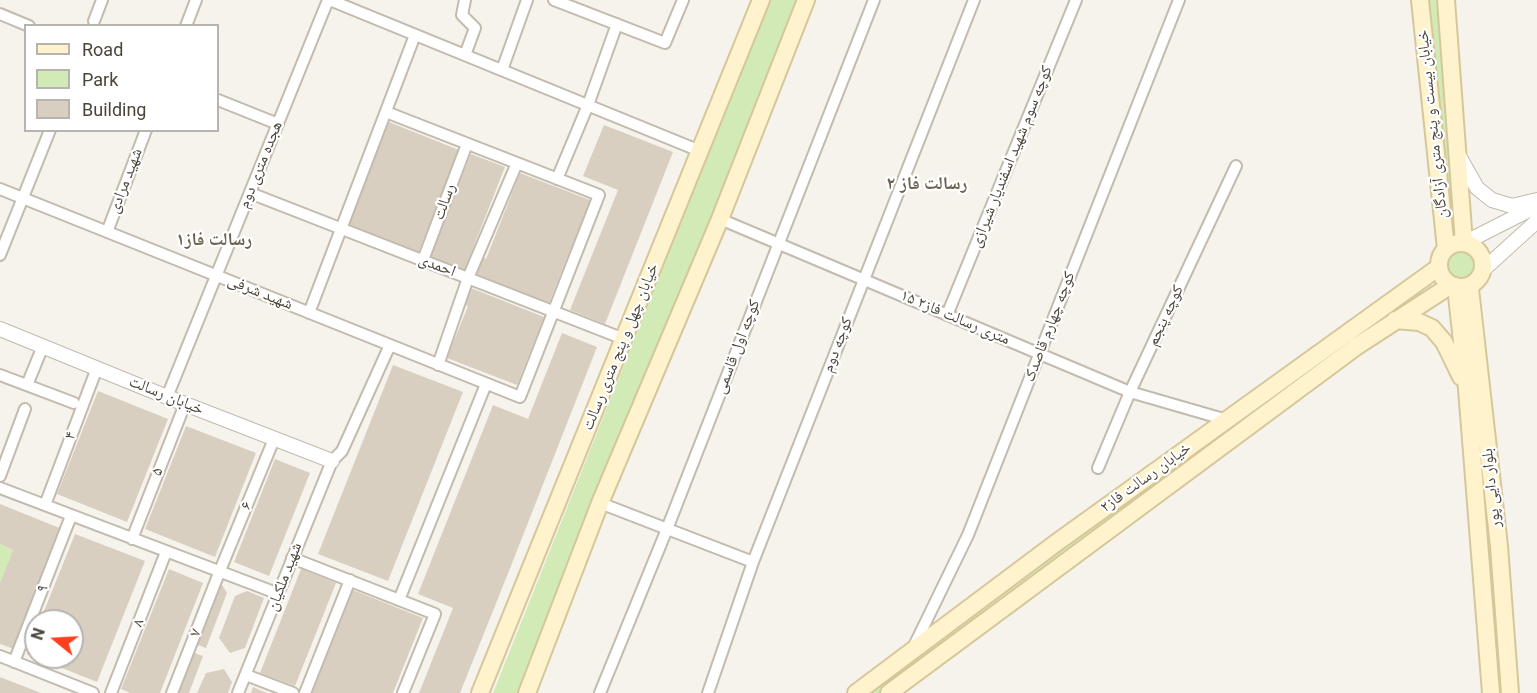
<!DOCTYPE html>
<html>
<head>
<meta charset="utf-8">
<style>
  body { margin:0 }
  #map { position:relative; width:1537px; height:693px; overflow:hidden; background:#f6f3ec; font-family:Roboto,sans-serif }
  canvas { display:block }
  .legend { position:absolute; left:24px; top:24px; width:195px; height:108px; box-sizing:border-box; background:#fff; border:2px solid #b7b4b0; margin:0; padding:8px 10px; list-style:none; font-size:18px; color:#4b4439 }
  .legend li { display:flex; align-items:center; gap:12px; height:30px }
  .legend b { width:30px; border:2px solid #b7b4b0 }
  .north { position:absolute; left:24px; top:609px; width:60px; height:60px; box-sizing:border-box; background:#fff; border:2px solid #b7b4b0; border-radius:50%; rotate:288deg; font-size:16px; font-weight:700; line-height:24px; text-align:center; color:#4b4439 }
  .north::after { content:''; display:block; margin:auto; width:21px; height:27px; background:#fc3f1d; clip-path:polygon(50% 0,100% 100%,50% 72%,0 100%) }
</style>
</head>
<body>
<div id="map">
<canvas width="1537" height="693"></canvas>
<ul class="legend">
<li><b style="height:8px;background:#fff3cd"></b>Road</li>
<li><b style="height:16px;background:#d2eab5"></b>Park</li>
<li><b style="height:16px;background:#d8cfc1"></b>Building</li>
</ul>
<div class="north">N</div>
</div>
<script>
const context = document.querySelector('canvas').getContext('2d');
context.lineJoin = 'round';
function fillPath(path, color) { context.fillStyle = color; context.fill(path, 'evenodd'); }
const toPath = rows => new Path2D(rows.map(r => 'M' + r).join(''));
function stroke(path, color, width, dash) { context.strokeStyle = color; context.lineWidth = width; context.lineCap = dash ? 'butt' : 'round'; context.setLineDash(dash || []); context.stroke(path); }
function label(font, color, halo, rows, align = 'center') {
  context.font = font + ' Roboto,"Noto Naskh Arabic",sans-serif'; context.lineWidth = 4.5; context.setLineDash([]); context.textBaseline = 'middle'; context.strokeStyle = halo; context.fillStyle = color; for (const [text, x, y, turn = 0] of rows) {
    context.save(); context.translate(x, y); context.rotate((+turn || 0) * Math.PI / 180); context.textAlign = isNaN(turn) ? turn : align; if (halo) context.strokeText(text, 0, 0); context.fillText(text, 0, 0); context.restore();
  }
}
fillPath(toPath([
  [770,0,797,0,675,313,643,381,518,693,493,693],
  [1427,0,1438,0,1454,200,1450,202],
  '1442 265a19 19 0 1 1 38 0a19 19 0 1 1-38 0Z',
  [1431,285,1434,290,882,693,864,693,1335,349,1414,300],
  [0,544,13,550,0,583]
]), '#d2eab5');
fillPath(toPath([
  [389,122,459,150,418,253,348,225],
  [604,125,673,152,605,324,570,310,618,190,583,176],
  [471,154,505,167,464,271,430,257],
  [520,173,590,200,549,303,476,275,483,257,486,259],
  [471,288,544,317,517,385,447,358,468,306,465,305],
  [562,333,597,347,509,571,460,693,419,693,453,608,418,594,493,405,528,419],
  [393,365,463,392,388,581,318,554],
  [98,391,168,419,127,522,57,494],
  [186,426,256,453,215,557,145,529],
  [275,459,310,473,269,576,234,562],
  [0,504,62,529,14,649,0,644,0,583,13,550,0,544],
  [75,534,145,561,97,682,27,654,36,633,36,657,72,657,72,621,40,621],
  [169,569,203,583,160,693,130,693,121,689],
  [301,569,336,583,295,686,260,673],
  [219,580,227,593,206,648,195,644],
  [353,590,423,618,393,693,312,693],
  [247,591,264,598,245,648,230,653,219,638,235,596],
  [192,652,203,656,189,693,177,693],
  [224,669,232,682,228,693,197,693,206,673],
  [0,677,41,693,0,693],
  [253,687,267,693,251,693]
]), '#d8cfc1');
const minor = toPath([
  [330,0,700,151],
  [554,0,665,43,683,0],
  [0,14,29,26],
  [94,21,102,0],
  [186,26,196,0],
  [465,55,475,28,462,15,465,0],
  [502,70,527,0],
  [218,100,278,124],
  [557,179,588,105,617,24],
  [0,189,520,397,599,195,386,112],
  [250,193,624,339],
  [720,219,1130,392,1227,420],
  [107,232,146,130],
  [0,255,50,130],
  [423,260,467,144],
  [309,313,415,35],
  [947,315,1076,0],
  [438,365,468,278,517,163],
  [0,375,74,403],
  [27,385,43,346],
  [167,397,328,0],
  [1098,468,1130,392,1236,166],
  [0,476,25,409],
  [0,488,279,594],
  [600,503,753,562],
  [45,505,97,368],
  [132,539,185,404],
  [292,558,435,614,403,693],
  [399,600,486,384],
  [914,646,968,535,1179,0],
  [0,656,93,693],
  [14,662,71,516],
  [246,675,293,693],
  [111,693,166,552],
  [172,693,219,573,274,439],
  [238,693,332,461,342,451,390,345],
  [305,693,350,580],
  [600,693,667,529,874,0],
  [708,693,753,562,974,0]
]);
const tertiary = toPath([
  [1459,156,1477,188,1492,200,1512,206,1537,200],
  [1464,243,1537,206],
  [1483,270,1537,221],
  [0,329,167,397,332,461]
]);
const secondary = toPath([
  [1420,0,1446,249],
  [1446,0,1464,243],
  '1439 265a22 22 0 1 1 44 0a22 22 0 1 1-44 0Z',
  [1472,285,1470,289,1499,546,1510,693],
  [1456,286,1467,389,1491,693],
  [1395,320,1419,322,1432,328,1444,342,1461,377],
  [480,693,761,0],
  [527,693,600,503,720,219,806,0],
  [856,693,1056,543,1439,267],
  [889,693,1357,346,1451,285]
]);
stroke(minor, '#c2bbae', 14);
stroke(tertiary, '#c2bbae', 16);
stroke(secondary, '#d6c79b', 20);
stroke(minor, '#fff', 10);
stroke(tertiary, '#fff', 14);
stroke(secondary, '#fff3cd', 16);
label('16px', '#4b4439', '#fff', [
  ["خیابان بیست و پنج متری آزادگان",1433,124,-96],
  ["کوچه سوم شهید اسفندیار شیرازی",1012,157,-68],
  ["هجده متری دوم",261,165,-68],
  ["شهید مرادی",126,181,-69],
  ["رسالت",445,202,-70],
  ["احمدی",437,266,21],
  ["شهید شرفی",260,293,22],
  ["کوچه پنجم",1166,316,-65],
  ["۱۵ متری رسالت فاز۲",955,318,23],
  ["کوچه چهارم قاصدک",1050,327,-69],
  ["کوچه دوم",838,345,-69],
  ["خیابان چهل و پنج متری رسالت",621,347,-68],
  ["کوچه اول قاسمی",738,347,-69],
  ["خیابان رسالت",166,396,22],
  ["۴",71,436,-69],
  ["۵",158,472,-68],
  ["خیابان رسالت فاز۲",1146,478,-36],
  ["بلوار دایی پور",1492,488,-96],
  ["۶",247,506,-67],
  ["شهید ملکیان",285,577,-69],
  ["۹",43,589,-69],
  ["۸",139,623,-69],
  ["۷",196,633,-69]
]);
label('bold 18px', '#6e6250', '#fff', [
  ["رسالت فاز ۲",927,184],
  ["رسالت فاز۱",214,240]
]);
</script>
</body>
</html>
